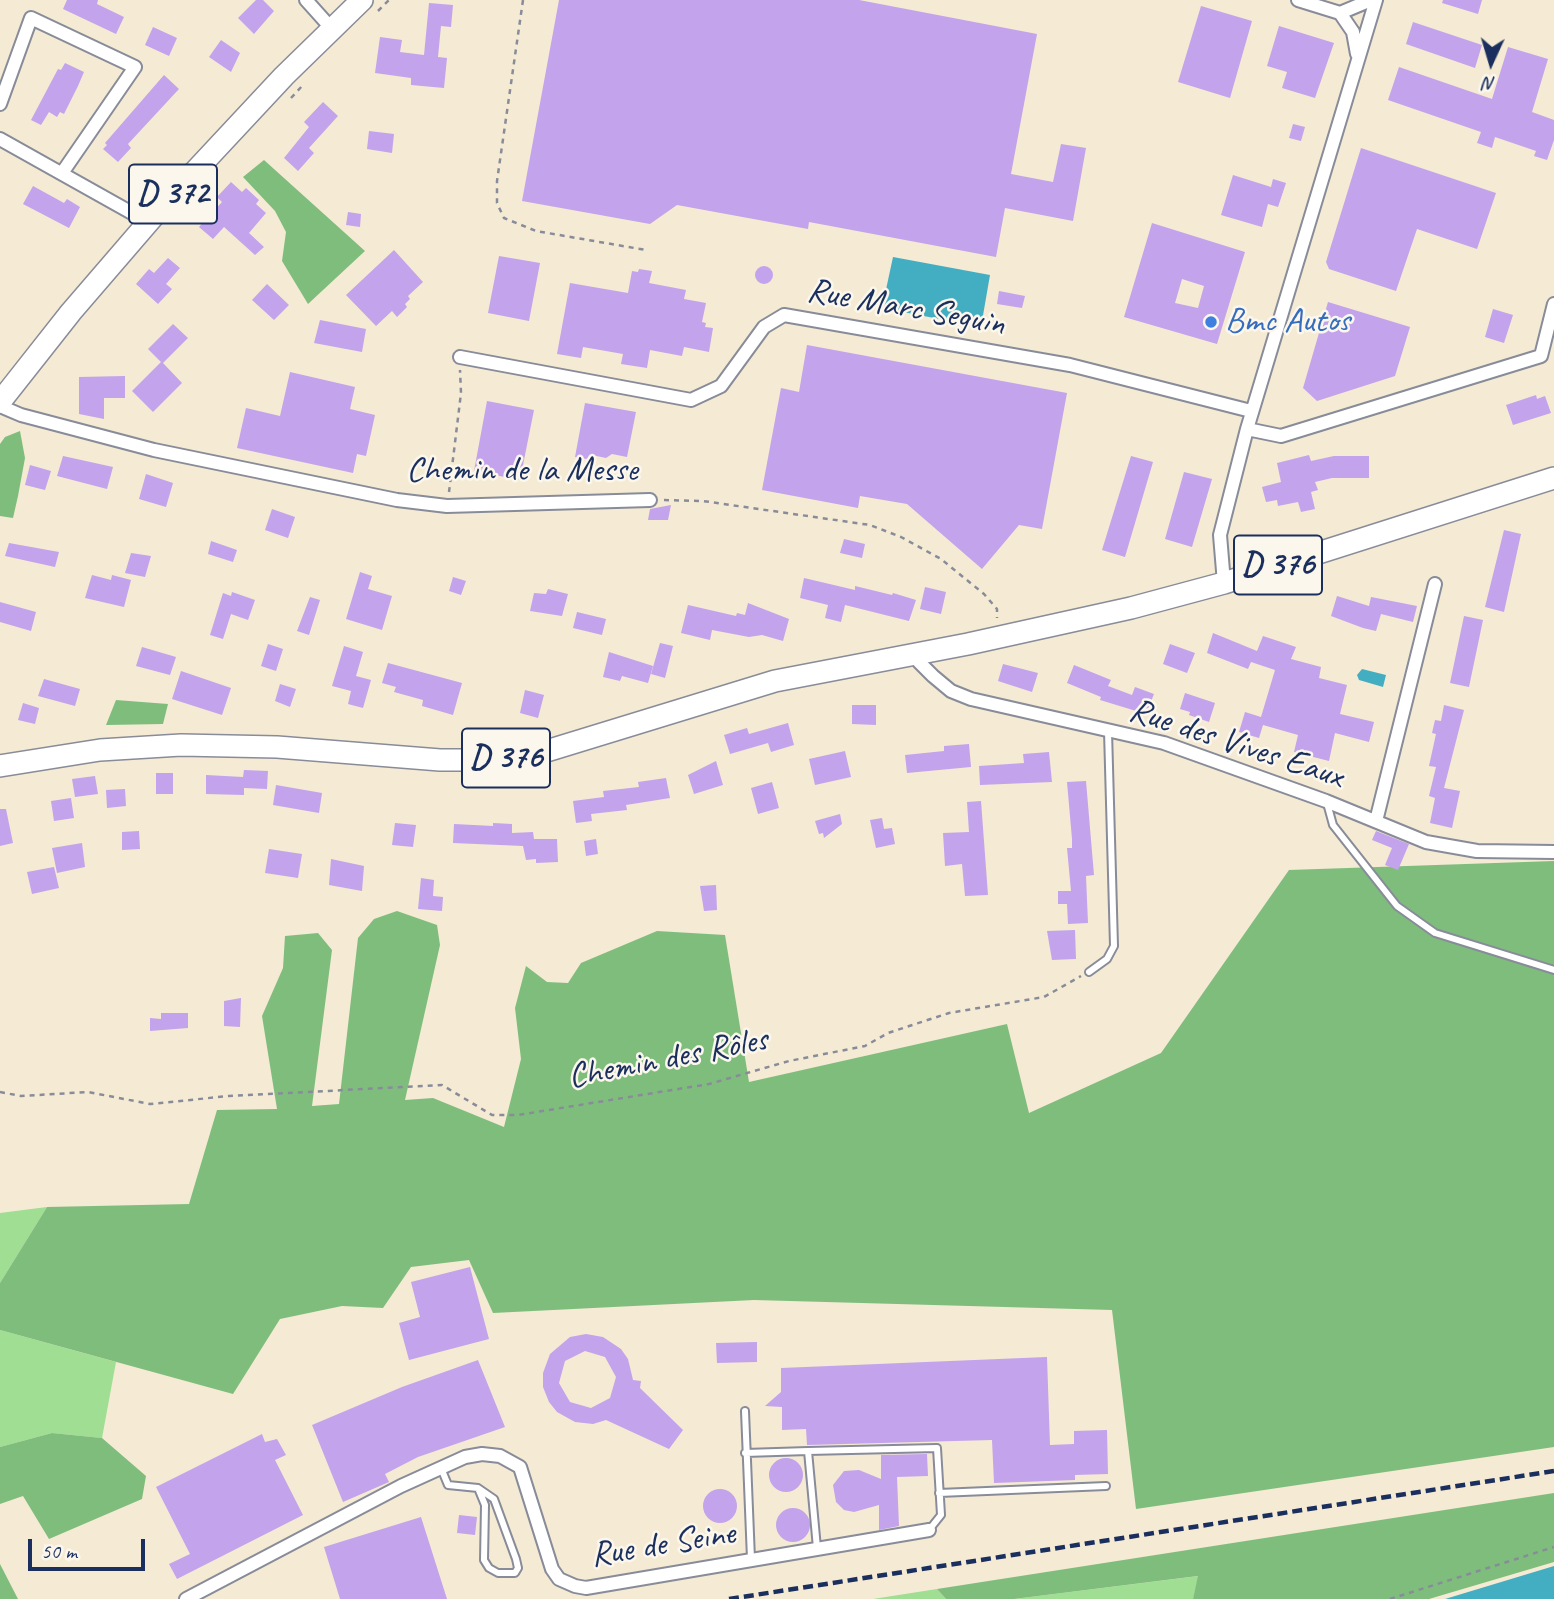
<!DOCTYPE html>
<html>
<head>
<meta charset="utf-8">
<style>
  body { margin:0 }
  #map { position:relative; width:1554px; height:1599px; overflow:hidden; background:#f5ead4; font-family:Caveat,sans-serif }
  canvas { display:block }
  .north { position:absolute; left:1456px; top:28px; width:70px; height:70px; -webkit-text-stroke:5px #fbf7ec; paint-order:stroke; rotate:184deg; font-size:19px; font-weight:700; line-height:28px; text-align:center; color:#1b2f5e }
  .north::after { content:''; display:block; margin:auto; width:24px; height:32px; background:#1b2f5e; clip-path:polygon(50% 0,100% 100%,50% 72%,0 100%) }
  .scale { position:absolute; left:28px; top:1539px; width:117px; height:32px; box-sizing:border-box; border:4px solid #1b2f5e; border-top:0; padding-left:9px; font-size:21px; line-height:24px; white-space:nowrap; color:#1b2f5e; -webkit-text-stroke:5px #fbf7ec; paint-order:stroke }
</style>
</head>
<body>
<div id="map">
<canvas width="1554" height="1599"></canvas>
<div class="north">N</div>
<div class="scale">50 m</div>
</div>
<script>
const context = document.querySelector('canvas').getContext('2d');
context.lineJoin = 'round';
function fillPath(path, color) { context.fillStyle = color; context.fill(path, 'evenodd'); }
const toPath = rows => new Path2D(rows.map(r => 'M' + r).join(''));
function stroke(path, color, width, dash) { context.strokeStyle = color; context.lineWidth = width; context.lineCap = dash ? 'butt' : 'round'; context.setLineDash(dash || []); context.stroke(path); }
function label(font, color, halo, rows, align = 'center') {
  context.font = font + ' Caveat,sans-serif'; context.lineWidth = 5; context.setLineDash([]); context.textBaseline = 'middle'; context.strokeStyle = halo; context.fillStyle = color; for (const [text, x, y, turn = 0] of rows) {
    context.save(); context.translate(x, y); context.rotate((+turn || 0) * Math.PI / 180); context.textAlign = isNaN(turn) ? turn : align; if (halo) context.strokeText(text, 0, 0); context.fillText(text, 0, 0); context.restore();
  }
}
fillPath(toPath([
  [47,1207,0,1283,0,1213],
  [0,1330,116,1362,102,1438,52,1433,0,1447],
  [1199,1576,1193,1599,1014,1599],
  [937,1589,946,1599,873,1599]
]), '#9fde93');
fillPath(toPath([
  [264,160,365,251,308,304,282,261,286,232,275,211,243,177],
  [20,431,25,458,18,496,13,518,0,516,0,444,5,437],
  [116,700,168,704,163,724,106,725],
  [1554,861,1554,1447,1136,1509,1112,1310,754,1300,493,1313,469,1260,411,1267,383,1308,342,1306,280,1319,233,1394,0,1330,0,1283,47,1207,189,1204,217,1110,277,1109,262,1016,283,968,285,936,318,933,332,950,312,1106,339,1104,358,938,374,919,397,911,437,925,440,945,405,1100,433,1098,504,1127,521,1059,515,1008,526,966,547,982,568,983,581,963,657,931,725,935,749,1082,1007,1024,1029,1113,1161,1053,1289,870],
  [52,1433,102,1438,146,1476,142,1499,49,1539,23,1496,0,1504,0,1447],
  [1554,1493,1554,1562,1429,1599,1193,1599,1198,1576,1014,1599,946,1599,937,1589],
  [0,1564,18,1599,0,1599]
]), '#7fbd7d');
fillPath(toPath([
  [893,257,990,275,981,327,882,308],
  [1362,669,1386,675,1383,687,1359,680,1357,675],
  [1554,1566,1554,1599,1445,1599]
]), '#43aec2');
fillPath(toPath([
  [67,0,98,0,97,4,124,17,116,34,63,9],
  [256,0,263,0,274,11,254,34,238,18],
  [559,0,859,0,1037,34,1011,174,1053,182,1061,144,1086,148,1073,221,1005,208,996,257,809,222,808,229,677,205,650,224,522,201],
  [1443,0,1482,0,1478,14,1442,3],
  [429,3,453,5,451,27,441,26,438,57,447,58,444,88,411,85,411,78,375,73,380,37,402,40,400,52,424,55],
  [1201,6,1252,21,1230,98,1178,82],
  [1413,22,1482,45,1475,68,1406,44],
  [1279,26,1334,43,1315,98,1282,88,1287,72,1267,66],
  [153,27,177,38,169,56,145,45],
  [221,40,240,53,231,72,209,57],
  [1508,47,1548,59,1532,112,1554,120,1554,140,1547,160,1534,156,1536,151,1495,137,1492,148,1477,143,1481,132,1388,100,1399,67,1492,99],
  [65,63,84,72,78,86,64,114,60,112,57,117,49,112,41,125,31,120,58,69,61,70],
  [164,75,179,89,128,144,131,148,118,162,103,149,107,145,105,143],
  [323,102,338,116,309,148,314,153,298,171,284,158,309,127,304,122],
  [1293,124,1305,127,1301,141,1289,138],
  [369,131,394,134,392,153,367,149],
  [1361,148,1496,193,1477,249,1417,229,1396,291,1329,269,1326,262],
  [1233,175,1271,187,1273,179,1286,183,1278,207,1268,204,1262,227,1221,215],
  [231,182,242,192,246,188,259,200,256,204,266,213,249,233,264,247,255,255,224,227,213,239,199,227,222,202,217,197],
  [33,186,64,203,67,199,80,207,69,228,23,204],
  [348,212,361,214,360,227,346,225],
  [1152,223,1245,252,1217,344,1124,317],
  [1182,279,1204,286,1198,308,1175,303],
  [394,250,423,282,408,296,410,299,405,304,407,307,397,317,392,311,376,326,346,295],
  [499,256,540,263,529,321,488,313],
  [168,258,180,268,166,284,172,289,158,304,136,284,149,269,154,273],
  '755 275a9 9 0 1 1 18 0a9 9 0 1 1-18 0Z',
  [639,269,652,271,649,283,686,290,684,299,706,303,702,322,706,323,705,327,713,328,709,352,684,347,682,356,650,350,647,368,621,364,623,354,583,347,581,358,557,354,570,283,628,293,632,271,638,272],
  [267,284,289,305,274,320,252,300],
  [999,291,1025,296,1022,308,997,304],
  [1328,302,1410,327,1395,376,1317,401,1303,388],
  [1493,309,1513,315,1504,343,1485,337],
  [320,320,366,329,362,352,314,343],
  [173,324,188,338,163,363,182,383,153,412,132,391,161,362,148,349],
  [807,345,1067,393,1042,529,1019,525,982,569,907,504,860,496,858,508,762,490,781,388,799,392],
  [290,372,355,387,350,409,375,415,366,456,357,454,353,473,237,448,246,408,280,416],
  [125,376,125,398,104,398,104,419,79,414,79,377],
  [1536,395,1537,399,1545,396,1551,413,1513,425,1506,405],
  [487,401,534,410,520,480,474,471],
  [585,403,636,412,627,457,612,454,606,458,592,455,587,459,575,457],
  [1309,455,1311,461,1334,456,1369,456,1369,478,1332,478,1315,482,1318,490,1311,492,1315,509,1301,512,1298,502,1278,506,1277,500,1266,502,1262,487,1281,482,1277,463],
  [63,456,113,467,107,489,57,476],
  [1131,456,1153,462,1125,557,1102,550],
  [30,465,51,471,45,490,25,485],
  [1184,472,1212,479,1192,547,1165,539],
  [146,474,173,483,166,507,139,499],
  [671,505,668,520,648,520,650,509],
  [272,509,295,517,288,538,265,530],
  [1504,530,1521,534,1504,612,1485,607],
  [844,539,865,544,862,558,840,553],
  [211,541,237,550,233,562,208,554],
  [9,543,59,552,55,567,5,556],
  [131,553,151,556,145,577,125,573],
  [360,572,372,576,368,589,392,596,382,630,346,619],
  [92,575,111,580,112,575,131,580,124,607,85,598],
  [453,577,466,581,461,595,449,591],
  [804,578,855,590,855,586,892,595,893,593,916,600,909,621,845,605,841,622,825,618,828,605,800,598],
  [925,587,946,592,941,614,920,609],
  [548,589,568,594,562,616,530,611,534,593,546,594],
  [232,592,255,600,248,620,231,614,223,639,210,635,223,593,231,596],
  [1337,596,1369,606,1371,597,1417,606,1413,622,1381,614,1376,631,1363,628,1331,616],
  [310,597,320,600,309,635,297,631],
  [0,602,36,612,31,631,0,622],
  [748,603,789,619,783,641,762,635,749,637,712,630,710,640,681,633,688,605,736,616,737,613,745,615],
  [577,612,606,619,602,635,573,628],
  [1464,616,1483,620,1469,687,1450,683],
  [1213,633,1257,651,1263,636,1296,647,1291,659,1321,667,1319,678,1347,685,1340,714,1374,722,1369,742,1335,733,1329,761,1294,752,1298,735,1263,725,1259,738,1239,732,1245,712,1261,717,1275,670,1251,662,1248,669,1207,653],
  [660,643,673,646,665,678,651,674],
  [268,644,283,649,276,671,261,666],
  [1170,644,1195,653,1187,673,1163,664],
  [344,646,363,652,356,676,371,680,363,708,348,704,351,691,332,686],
  [142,647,176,657,170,675,136,666],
  [609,652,653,666,648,683,622,676,620,681,603,677],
  [388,663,462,683,453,715,422,706,423,700,394,692,396,687,382,683],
  [1003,664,1038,673,1032,692,998,681],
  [1074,665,1111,680,1108,686,1132,695,1135,687,1154,694,1146,714,1100,700,1101,697,1067,683],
  [181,671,231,688,222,715,172,699],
  [44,679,80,689,75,706,38,696],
  [280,684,296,689,290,707,275,701],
  [525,690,544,695,538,718,520,713],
  [1185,693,1215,703,1209,722,1189,715,1190,712,1180,709],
  [23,703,39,708,35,724,18,720],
  [852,705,876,705,876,725,852,724],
  [1444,705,1464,710,1444,788,1460,791,1452,828,1430,823,1435,798,1429,796,1436,767,1429,766,1436,734,1432,733,1435,720,1441,721],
  [788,723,794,745,771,752,768,743,730,754,724,735,747,728,749,734],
  [969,744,971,767,907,773,905,755,944,751,944,746],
  [845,751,851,777,815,785,809,759],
  [1049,752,1052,782,980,785,979,766,1024,763,1023,754],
  [716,761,723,785,694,794,688,775],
  [244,770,268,771,267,789,244,788,244,795,206,794,206,775,243,777],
  [156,773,173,773,173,794,156,794],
  [95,776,98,794,75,797,72,779],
  [666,778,670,798,626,805,627,810,591,814,592,821,576,823,573,801,604,797,603,791,639,787,638,782],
  [1086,781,1094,875,1086,876,1088,923,1068,924,1067,904,1058,904,1058,891,1071,891,1067,848,1072,848,1072,839,1067,782],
  [772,782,779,808,758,814,751,788],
  [276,785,322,793,319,813,273,805],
  [125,789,126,806,107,808,106,790],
  [71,798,74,818,54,821,51,801],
  [981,801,988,895,965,896,962,864,945,866,943,833,969,832,967,802],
  [0,809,6,809,13,843,0,846],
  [840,814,842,824,824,838,823,833,819,834,815,821],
  [882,818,884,829,892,828,895,844,876,848,870,820],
  [395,823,416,825,413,847,392,845],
  [493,823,512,824,512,833,533,832,534,839,557,839,558,862,536,863,536,859,526,860,523,846,453,843,454,824,493,826],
  [139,831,140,849,122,850,122,832],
  [1376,831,1409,844,1398,870,1385,865,1392,848,1372,840],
  [596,839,598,854,586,856,584,841],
  [82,843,85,867,57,873,52,848],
  [269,849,302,854,298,878,265,873],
  [331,859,364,866,362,891,329,885],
  [54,867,59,888,32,894,27,872],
  [421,878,434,880,433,896,443,897,442,911,418,909],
  [716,885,717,910,704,911,700,886],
  [1075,930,1076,959,1052,960,1047,931],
  [241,998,240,1027,224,1026,224,1001],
  [161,1013,188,1013,188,1028,150,1031,150,1018,161,1019],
  [470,1267,489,1339,409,1360,399,1323,420,1317,411,1282],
  [586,1334,603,1337,621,1349,628,1359,633,1380,641,1381,640,1388,683,1430,669,1449,606,1420,593,1424,575,1422,557,1412,549,1402,543,1387,543,1373,550,1354,570,1337],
  [585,1351,605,1357,616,1377,610,1398,591,1408,570,1402,559,1383,565,1361],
  [757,1342,757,1362,717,1363,716,1343],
  [1047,1357,1050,1445,1074,1444,1074,1431,1107,1430,1108,1474,1075,1475,1075,1480,994,1483,992,1440,807,1445,806,1429,782,1430,782,1407,765,1406,781,1392,781,1368],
  [478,1360,505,1427,418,1457,385,1474,389,1482,343,1502,312,1425,402,1387],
  [262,1434,265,1442,277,1439,286,1455,275,1460,303,1515,177,1579,169,1564,190,1554,156,1487],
  [927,1454,928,1476,897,1477,899,1526,879,1530,879,1505,854,1512,844,1510,836,1502,833,1485,844,1471,859,1470,881,1479,881,1455],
  '769 1475a17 17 0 1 1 34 0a17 17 0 1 1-34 0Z',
  '703 1506a17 17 0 1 1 34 0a17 17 0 1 1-34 0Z',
  '776 1525a17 17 0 1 1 34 0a17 17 0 1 1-34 0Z',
  [459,1515,477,1517,475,1535,457,1533],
  [421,1517,447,1599,340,1599,324,1547]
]), '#c3a3eb');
const service = toPath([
  [1327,803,1333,825,1397,906,1435,933,1554,970],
  [1089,972,1107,959,1114,946,1108,731],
  [745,1411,751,1559],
  [808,1451,937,1448,941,1515,929,1530],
  [745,1453,808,1451,817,1548],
  [441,1468,448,1485,478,1488,494,1499,516,1559,518,1568,515,1573,498,1573,489,1568,484,1560,485,1505,478,1488],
  [939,1493,1106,1486]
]);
const minor = toPath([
  [306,0,332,29],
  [1298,0,1340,13,1371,0],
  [1340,13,1353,32,1357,54],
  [0,104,31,18,135,67,62,173],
  [0,139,148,222],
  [460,357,691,400,721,386,764,327,784,315,1070,365,1251,411],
  [0,406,21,415,154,450,397,500,447,506,650,500],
  [1247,429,1281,436,1541,356,1554,304],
  [1224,583,1220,535,1247,429,1376,0],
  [917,654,919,662,933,676,951,691,971,699,1164,743,1326,801,1426,842,1477,851,1554,852],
  [1376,821,1435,584],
  [186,1599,401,1486,465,1457,482,1454,500,1456,520,1467,552,1569,559,1579,575,1586,586,1588,929,1530]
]);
const primary = toPath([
  [0,402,71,312,158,211,284,76,362,0],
  [0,766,100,750,181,745,277,747,440,760,477,760,540,753,775,681,968,644,1131,608,1224,583,1554,478]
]);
stroke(service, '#888c99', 10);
stroke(minor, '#888c99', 16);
stroke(primary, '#888c99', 24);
stroke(toPath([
  [523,0,497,181,497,203,504,218,536,231,646,250],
  [378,11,389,0],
  [291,98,303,85],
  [449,492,461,393,460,370],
  [664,500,703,501,870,525,901,537,941,559,984,594,997,609,997,618],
  [0,1092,21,1096,88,1092,150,1104,229,1096,442,1085,492,1115,518,1115,709,1084,789,1061,865,1046,888,1033,949,1013,1044,997,1081,976],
  [1390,1599,1554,1547]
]), '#888c99', 2.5, [5, 5]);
stroke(service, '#fff', 6);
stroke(minor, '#fff', 12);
stroke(primary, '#fff', 21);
stroke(toPath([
  [729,1599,1554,1471]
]), '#1b2f5e', 4.5, [10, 5]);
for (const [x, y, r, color] of [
  [1211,322,7,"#3f7fe0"]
]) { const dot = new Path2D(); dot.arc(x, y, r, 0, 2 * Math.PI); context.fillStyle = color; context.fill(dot); stroke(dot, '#fbf7ec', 2.5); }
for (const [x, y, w] of [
  [173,194,88],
  [1278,565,88],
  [506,758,88]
]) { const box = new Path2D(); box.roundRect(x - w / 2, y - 29.5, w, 59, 5); context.fillStyle = '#fbf7ec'; context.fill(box); stroke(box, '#1b2f5e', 2); }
label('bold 33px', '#1b2f5e', null, [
  ["D 372",173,194],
  ["D 376",1278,565],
  ["D 376",506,758]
]);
label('35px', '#1b2f5e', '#fbf7ec', [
  ["Rue Marc Seguin",906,308,10],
  ["Chemin de la Messe",522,471],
  ["Rue des Vives Eaux",1236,744,18],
  ["Chemin des Rôles",668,1059,-11],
  ["Rue de Seine",663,1545,-9]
]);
label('35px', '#366cbe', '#fbf7ec', [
  ["Bmc Autos",1225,322]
], 'left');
</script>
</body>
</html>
